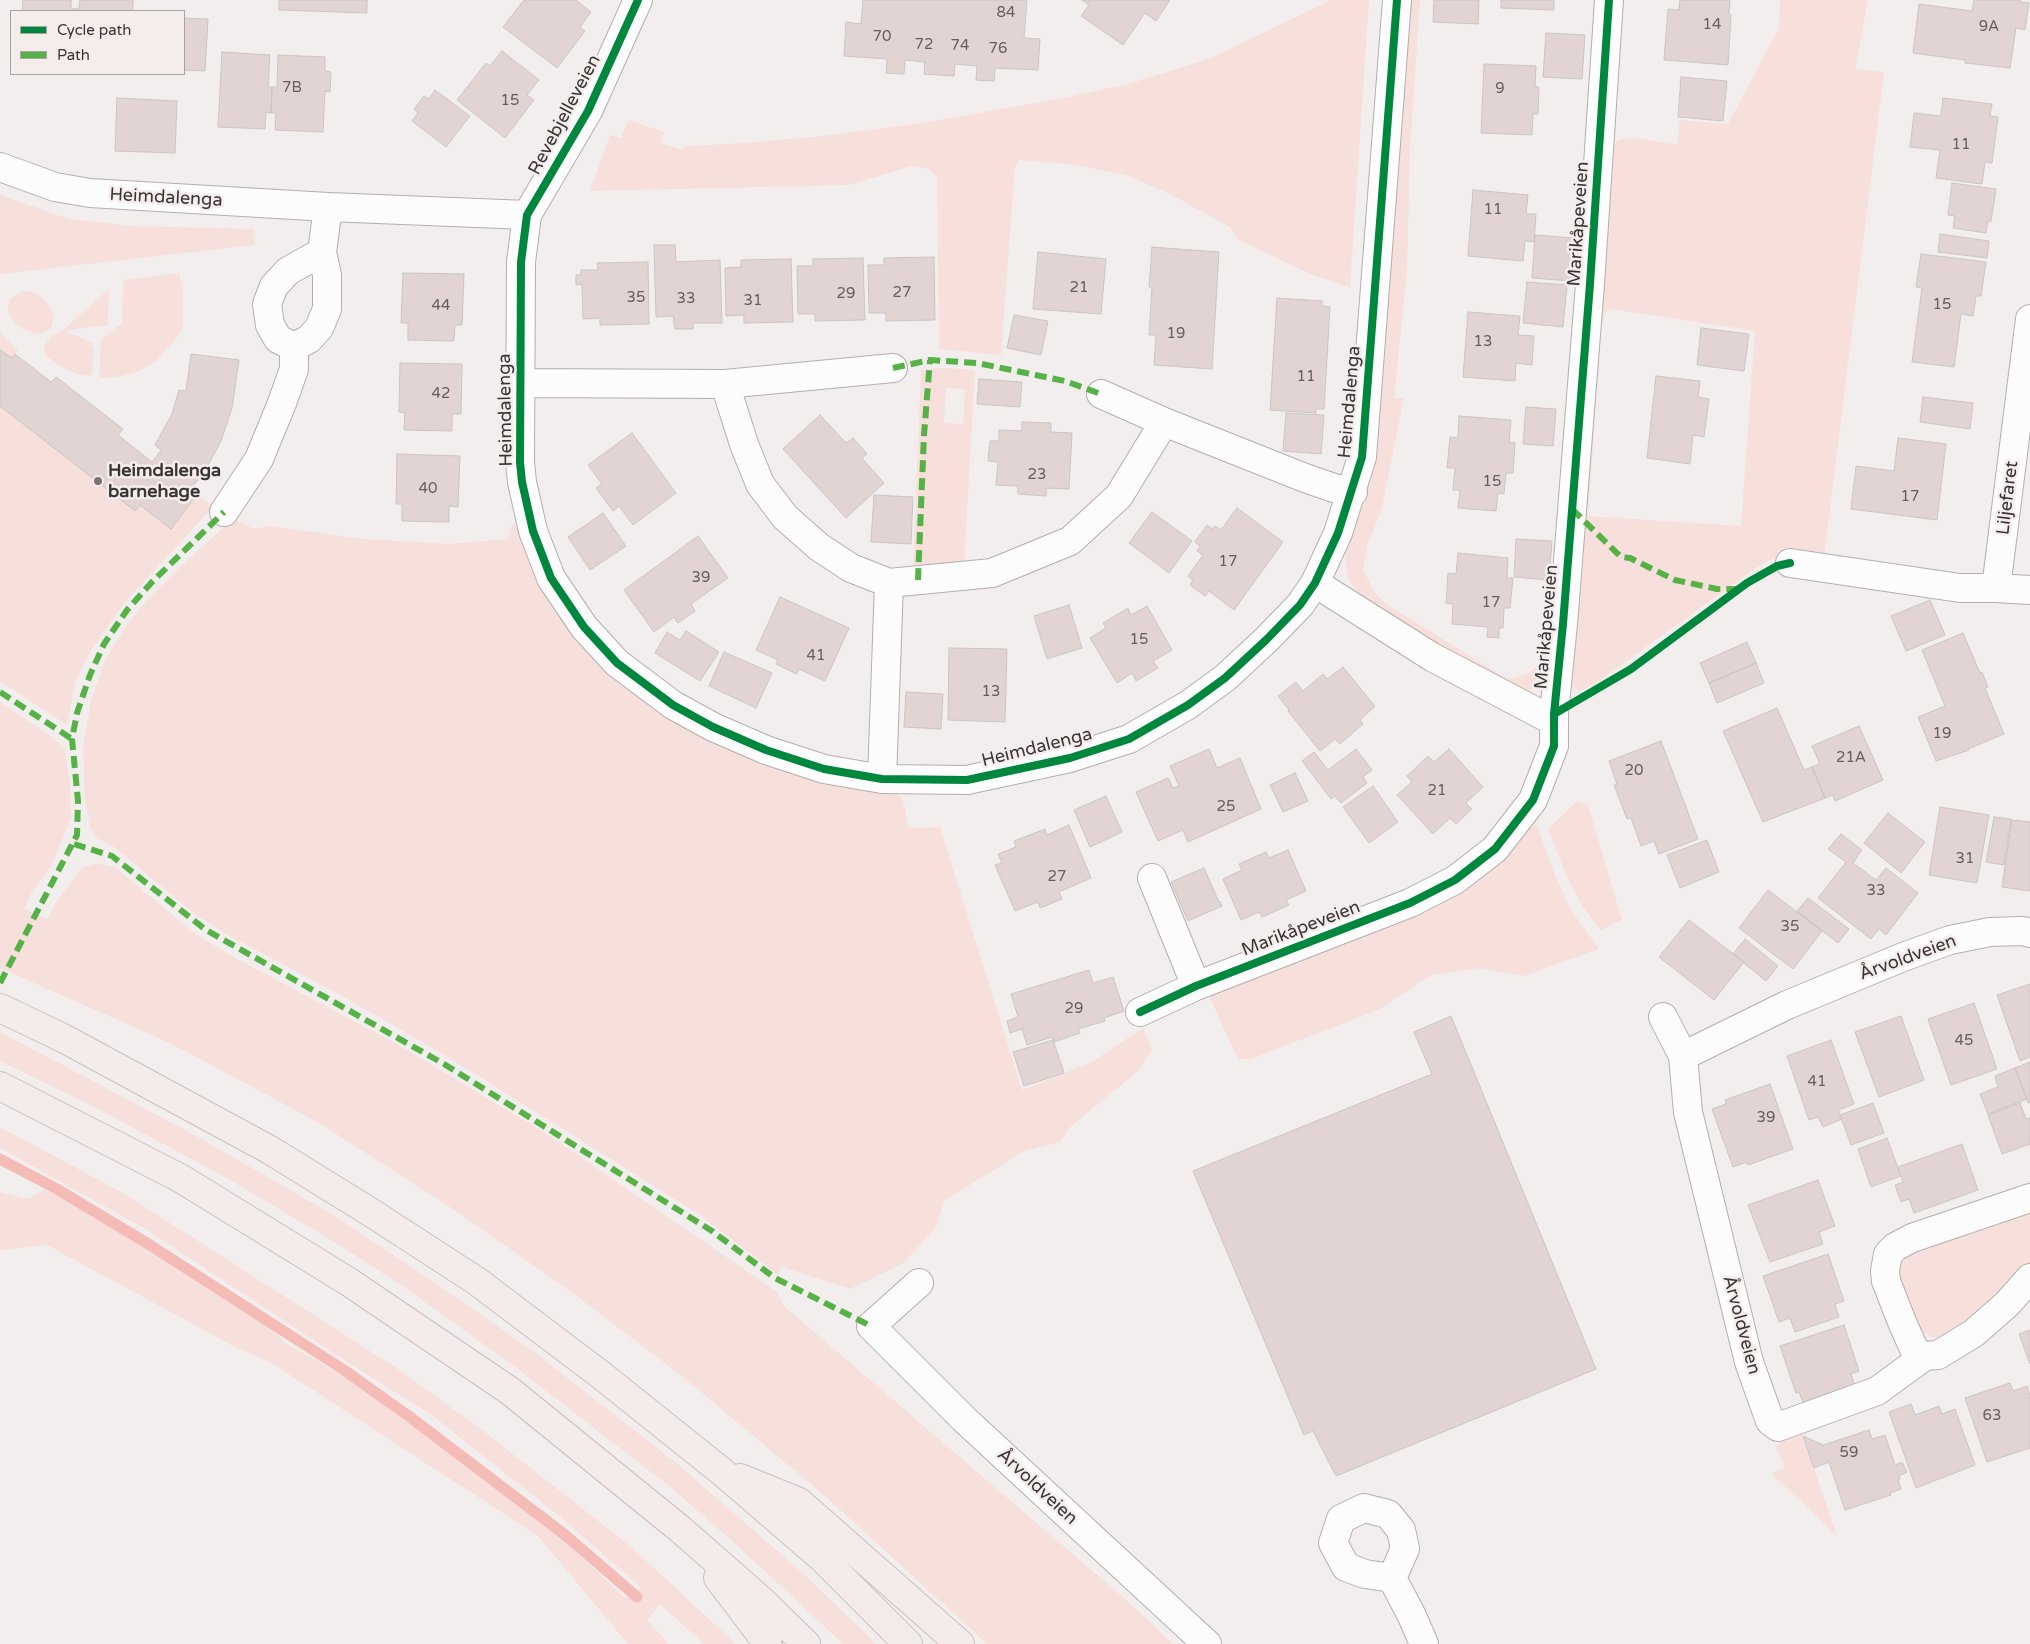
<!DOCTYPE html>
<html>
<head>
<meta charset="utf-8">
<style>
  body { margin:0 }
  #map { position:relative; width:2030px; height:1644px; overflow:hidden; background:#f3eeee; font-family:"Varela Round",sans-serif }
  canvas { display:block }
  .legend { position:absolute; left:10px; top:10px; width:175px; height:65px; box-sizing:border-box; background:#f5edec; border:1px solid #a9a3a2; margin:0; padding:6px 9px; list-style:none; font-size:15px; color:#383534 }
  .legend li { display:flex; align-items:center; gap:10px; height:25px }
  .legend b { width:25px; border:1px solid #a9a3a2 }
</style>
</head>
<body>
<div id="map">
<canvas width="2030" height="1644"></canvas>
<ul class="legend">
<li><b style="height:6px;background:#00873e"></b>Cycle path</li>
<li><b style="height:6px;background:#56b246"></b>Path</li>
</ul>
</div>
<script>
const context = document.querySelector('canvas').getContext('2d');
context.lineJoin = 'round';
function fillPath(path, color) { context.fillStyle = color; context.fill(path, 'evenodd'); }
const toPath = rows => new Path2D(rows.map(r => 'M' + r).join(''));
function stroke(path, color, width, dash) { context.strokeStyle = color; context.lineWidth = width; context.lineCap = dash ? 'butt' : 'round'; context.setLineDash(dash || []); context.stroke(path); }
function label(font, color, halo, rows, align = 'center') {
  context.font = font + ' "Varela Round",sans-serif'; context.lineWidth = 5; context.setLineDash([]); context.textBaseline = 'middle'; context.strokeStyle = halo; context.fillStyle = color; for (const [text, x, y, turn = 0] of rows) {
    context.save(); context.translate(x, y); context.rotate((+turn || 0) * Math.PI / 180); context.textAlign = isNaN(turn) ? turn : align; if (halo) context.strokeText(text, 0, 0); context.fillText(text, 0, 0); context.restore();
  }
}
fillPath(toPath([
  [1331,0,1369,0,1350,288,1308,273,1239,240,1230,227,1166,192,1126,175,1070,164,1019,160,1015,166,1001,355,939,349,937,177,928,169,912,166,849,185,590,191,610,135,621,138,629,120,664,132,660,143,680,149,688,146,744,143,823,136,922,123,1058,99,1128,84,1209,59],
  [1408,0,1420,0,1410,148,1407,272,1394,398,1404,398,1382,508,1367,546,1363,569,1373,590,1386,604,1507,679,1525,675,1540,665,1550,652,1546,674,1537,687,1521,694,1503,686,1359,596,1347,576,1345,549],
  [1780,0,1868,0,1855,69,1884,72,1824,559,1785,556,1769,560,1756,568,1600,680,1583,690,1576,690,1570,684,1594,362,1599,361,1588,516,1741,526,1755,331,1611,309,1605,313,1602,325,1595,322,1610,149,1618,140,1637,138,1677,145,1680,120,1728,124,1779,28],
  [0,195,69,219,132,226,253,229,255,245,0,274],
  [179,273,183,292,183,327,174,341,156,361,140,371,118,377,102,378,99,376,101,340,122,323,123,280],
  [109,289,108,325,64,331,91,342,94,350,92,374,88,376,77,374,60,366,45,355,44,346,52,335,62,331],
  [31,291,42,298,50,306,54,316,51,329,37,334,23,329,13,321,8,311,9,300,20,292],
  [0,332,18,350,12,358,0,350],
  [940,368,965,369,975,371,964,567,913,568,921,370],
  [946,388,965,389,963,424,944,423],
  [0,406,135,510,140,505,171,528,196,496,214,506,125,602,92,649,75,683,67,725,0,681],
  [233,519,254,529,269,526,363,539,450,544,508,539,512,524,520,526,529,561,543,590,574,638,605,670,667,717,711,743,775,768,818,782,895,792,902,799,905,807,908,828,940,827,1022,1090,1090,1063,1143,1028,1152,1051,1136,1073,1071,1126,1060,1142,1024,1151,944,1201,936,1228,902,1264,850,1289,782,1267,778,1275,700,1215,451,1059,346,998,226,934,196,915,114,847,96,838,90,827,85,799,83,747,91,701,105,660,126,626,146,601,181,566],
  [0,702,49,735,65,749,70,784,71,819,51,866,33,890,24,909,47,919,57,901,82,867,98,863,116,868,193,932,230,955,402,1047,544,1132,776,1291,784,1306,1125,1599,1173,1644,987,1644,824,1495,683,1377,574,1294,453,1209,319,1123,172,1044,0,968],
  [1577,801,1588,805,1622,920,1601,930,1583,907,1567,877,1548,829],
  [1535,820,1555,875,1571,910,1599,949,1524,976,1480,968,1431,975,1378,1010,1251,1059,1238,1059,1209,996,1380,924],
  [0,1032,191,1133,332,1214,450,1293,533,1351,674,1461,806,1576,876,1644,843,1644,741,1549,674,1490,518,1369,404,1287,333,1241,223,1176,100,1110,0,1061],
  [0,1127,123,1193,398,1369,482,1430,629,1545,736,1644,704,1644,660,1604,647,1620,669,1644,628,1644,538,1536,270,1362,237,1348,47,1245,0,1250,0,1192,28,1199,45,1189,95,1212,189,1271,273,1327,283,1342,406,1411,516,1495,625,1598,641,1587,559,1516,433,1416,333,1353,149,1231,0,1148],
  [2030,1209,2030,1263,1989,1307,1944,1337,1932,1337,1916,1329,1896,1287,1896,1264,1906,1250],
  [1798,1427,1803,1436,1837,1536,1771,1473,1785,1468,1776,1448,1784,1435]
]), '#f7dfdc');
stroke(toPath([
  [0,1159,57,1189,150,1245,344,1370,410,1417,564,1534,637,1597]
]), '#f5bcb7', 11);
const building = toPath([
  [23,0,71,0,71,9,75,9,75,11,22,11,23,0],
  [80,0,133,0,133,11,75,11,75,9,79,9,80,0],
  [279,0,367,0,367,13,279,10,279,0],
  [524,0,576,0,591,12,580,27,585,31,557,68,503,27,524,0],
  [863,0,1027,0,1024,38,1040,39,1038,70,995,68,994,81,976,80,977,66,955,64,954,76,924,74,925,62,905,60,904,74,886,73,887,59,844,56,846,22,861,24,863,0],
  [1082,0,1170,0,1156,21,1145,13,1123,45,1081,16,1089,5,1082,0],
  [1434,0,1479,0,1478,24,1433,22,1434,0],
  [1501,0,1554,0,1554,10,1501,8,1501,0],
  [1680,0,1730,0,1729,14,1731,15,1728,65,1664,60,1668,9,1679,10,1680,0],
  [1974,0,2020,0,2020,2,2029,3,2025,30,2016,28,2010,68,1965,63,1965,60,1913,53,1919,4,1972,11,1974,0],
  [184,18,208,19,205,71,184,70,184,18],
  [1546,33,1585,35,1582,79,1543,77,1546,33],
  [502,51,539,80,527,95,534,100,505,138,457,100,486,63,490,66,502,51],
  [222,52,270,55,268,87,272,87,271,113,266,112,265,129,218,127,222,52],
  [278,55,325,57,325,71,331,72,330,92,325,91,323,132,275,130,276,113,271,113,272,87,277,87,278,55],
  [1484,64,1536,66,1535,87,1539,87,1538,114,1533,114,1532,135,1481,133,1484,64],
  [1681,77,1727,81,1723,121,1678,117,1681,77],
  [435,90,470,116,446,147,412,121,418,113,414,109,424,96,429,99,435,90],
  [117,98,177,101,175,153,115,151,117,98],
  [1943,98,1992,104,1990,116,1998,117,1992,163,1985,162,1982,184,1936,178,1940,150,1910,147,1914,113,1941,116,1943,98],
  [1952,183,1996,189,1991,221,1988,221,1986,233,1953,228,1955,216,1948,215,1952,183],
  [1473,190,1528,195,1526,214,1536,214,1534,242,1525,241,1523,261,1468,256,1473,190],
  [1940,234,1989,241,1987,258,1938,252,1940,234],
  [1535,235,1573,238,1570,281,1532,278,1535,235],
  [654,245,675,245,676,262,720,260,722,323,693,323,693,329,675,329,673,316,656,317,654,245],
  [1152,247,1219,252,1212,369,1154,365,1156,335,1149,335,1152,287,1149,287,1152,247],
  [1038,252,1106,259,1101,314,1033,309,1038,252],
  [1921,254,1986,262,1981,296,1976,296,1973,316,1961,314,1954,367,1912,362,1922,288,1916,287,1921,254],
  [934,257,935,320,886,321,886,313,869,313,868,265,884,265,884,258,934,257],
  [863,258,865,320,815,321,815,314,798,314,797,266,813,266,813,259,863,258],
  [791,259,793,322,744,323,744,315,726,316,725,268,741,267,741,260,791,259],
  [648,262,649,324,600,325,600,318,583,319,582,284,576,285,576,275,581,275,581,270,598,270,597,263,648,262],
  [403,273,464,274,462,325,455,325,454,341,408,340,408,323,401,323,403,273],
  [1527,282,1567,285,1563,327,1523,323,1527,282],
  [1277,298,1322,301,1322,306,1330,307,1324,409,1316,409,1316,413,1270,410,1277,298],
  [1468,312,1520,316,1518,335,1534,336,1532,365,1516,363,1515,381,1463,377,1468,312],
  [1014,315,1048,321,1041,355,1007,348,1014,315],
  [1701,328,1749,334,1744,371,1697,365,1701,328],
  [0,350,12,358,15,354,51,382,56,377,123,429,118,435,152,462,161,450,155,445,172,414,179,390,186,391,191,354,239,360,232,408,221,441,205,471,189,491,196,496,171,529,140,505,135,511,0,406,0,350],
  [400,363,462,364,461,414,452,414,452,431,404,430,405,413,399,412,400,363],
  [1656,376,1700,381,1698,397,1709,399,1704,437,1693,435,1690,464,1647,458,1656,376],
  [979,379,1022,382,1020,407,977,404,979,379],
  [1923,397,1973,403,1970,429,1920,422,1923,397],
  [1526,407,1556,409,1553,446,1523,444,1526,407],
  [1286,413,1324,415,1321,454,1283,451,1286,413],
  [820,415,846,443,853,438,867,454,862,458,884,483,846,518,783,449,820,415],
  [1459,416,1511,420,1509,442,1515,443,1513,473,1506,473,1504,494,1498,493,1496,511,1458,508,1460,490,1453,490,1455,468,1447,468,1450,437,1458,438,1459,416],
  [1022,422,1051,423,1051,432,1072,433,1069,489,1046,488,1046,496,1018,494,1018,486,996,485,998,462,988,461,990,441,999,441,999,430,1022,431,1022,422],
  [632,433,676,493,633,525,619,506,613,511,596,488,602,484,588,465,632,433],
  [1898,438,1946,444,1937,520,1851,509,1856,466,1894,471,1898,438],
  [397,454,460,456,458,507,449,506,449,522,402,521,402,504,396,504,397,454],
  [874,495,913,497,911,544,871,542,874,495],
  [1237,508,1283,542,1234,610,1209,591,1205,596,1190,585,1193,580,1188,576,1203,555,1197,551,1200,546,1195,542,1207,525,1213,529,1215,526,1221,530,1237,508],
  [1152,512,1192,541,1169,573,1129,543,1152,512],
  [603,513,626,546,590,570,568,537,603,513],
  [698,536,728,578,691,604,695,611,678,623,674,617,654,632,624,590,698,536],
  [1516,539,1552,541,1549,580,1514,577,1516,539],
  [1458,553,1508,558,1507,578,1513,578,1510,608,1504,608,1503,628,1499,628,1499,638,1487,637,1488,627,1452,624,1453,604,1446,603,1448,573,1456,574,1458,553],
  [780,597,849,628,825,681,799,669,797,674,776,664,778,660,756,650,780,597],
  [1930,600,1945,635,1906,651,1891,616,1930,600],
  [1069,605,1082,648,1047,659,1034,616,1069,605],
  [1147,606,1172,650,1153,661,1158,668,1136,681,1132,673,1117,683,1090,638,1106,628,1103,623,1128,608,1131,615,1147,606],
  [686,631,719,652,700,681,655,653,667,632,680,640,686,631],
  [1963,633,1980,673,1982,672,1988,687,1985,688,2004,734,1968,749,1969,750,1936,761,1918,717,1945,706,1922,650,1963,633],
  [1747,642,1756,663,1709,683,1700,663,1747,642],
  [949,648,1007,649,1005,722,948,720,949,648],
  [724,652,772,673,756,708,709,686,724,652],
  [1756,663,1764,683,1717,703,1709,683,1756,663],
  [1343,667,1375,706,1360,720,1363,724,1340,744,1335,739,1320,751,1288,711,1289,710,1278,696,1296,682,1303,691,1323,674,1327,679,1343,667],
  [906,692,943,694,941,729,904,727,906,692],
  [1777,708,1804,770,1812,767,1825,798,1763,822,1723,731,1777,708],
  [1859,726,1883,780,1835,801,1833,795,1825,798,1812,767,1820,764,1812,746,1859,726],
  [1661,741,1698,839,1659,854,1654,841,1641,846,1631,818,1627,819,1614,785,1617,784,1609,761,1661,741],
  [1209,749,1217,768,1240,758,1261,809,1188,842,1183,830,1158,841,1136,792,1168,778,1173,788,1179,786,1170,766,1209,749],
  [1356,749,1372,770,1363,777,1367,783,1341,803,1335,796,1331,799,1302,761,1314,752,1328,770,1356,749],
  [1449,749,1483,787,1466,803,1472,809,1456,824,1450,818,1433,834,1397,795,1412,782,1407,776,1428,756,1434,762,1449,749],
  [1295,773,1308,801,1283,812,1270,785,1295,773],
  [1373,786,1398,822,1369,843,1343,807,1373,786],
  [1106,796,1122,832,1090,847,1074,810,1106,796],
  [1940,807,1989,815,1977,883,1929,875,1940,807],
  [1888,813,1925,842,1901,873,1864,843,1888,813],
  [1994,817,2011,819,2004,865,1986,862,1994,817],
  [2012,820,2030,822,2030,891,2002,887,2012,820],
  [1069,825,1091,878,1059,892,1062,899,1040,908,1038,902,1015,911,995,865,1002,863,998,854,1016,847,1014,841,1045,829,1047,835,1069,825],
  [1841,834,1862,850,1853,863,1876,880,1886,868,1918,893,1886,935,1879,929,1871,939,1818,898,1846,862,1828,849,1841,834],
  [1707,840,1719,872,1680,888,1667,855,1707,840],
  [1288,850,1306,891,1286,900,1289,905,1262,917,1259,912,1241,920,1223,879,1242,870,1239,864,1266,852,1269,858,1288,850],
  [1204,868,1219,902,1220,901,1222,906,1188,921,1171,882,1204,868],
  [1768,890,1822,931,1793,969,1739,928,1768,890],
  [1808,898,1849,929,1838,943,1797,911,1808,898],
  [1689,920,1744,962,1714,1000,1659,957,1689,920],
  [1745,939,1778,966,1766,981,1733,954,1745,939],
  [1089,970,1093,983,1113,977,1124,1011,1104,1018,1105,1021,1078,1029,1080,1033,1054,1042,1052,1037,1027,1045,1022,1029,1010,1033,1007,1021,1018,1017,1011,994,1089,970],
  [2030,984,2030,1057,2020,1061,1997,995,2030,984],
  [1974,1003,1997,1069,1951,1085,1928,1019,1974,1003],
  [1451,1016,1596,1369,1336,1476,1313,1431,1304,1435,1193,1171,1432,1074,1414,1032,1451,1016],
  [1901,1016,1924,1080,1879,1097,1855,1032,1901,1016],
  [1053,1040,1064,1073,1024,1086,1013,1052,1053,1040],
  [1831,1040,1854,1104,1838,1110,1842,1119,1823,1127,1818,1117,1809,1120,1787,1056,1831,1040],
  [2030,1062,2030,1102,2028,1103,2015,1068,2030,1062],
  [2015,1068,2027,1099,1988,1114,1980,1094,1998,1087,1995,1076,2015,1068],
  [1770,1084,1793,1149,1748,1165,1747,1162,1733,1167,1712,1109,1726,1104,1725,1100,1770,1084],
  [1873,1103,1884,1133,1851,1145,1840,1115,1873,1103],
  [2020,1103,2026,1119,2030,1118,2030,1144,2002,1154,1988,1115,2020,1103],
  [1887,1138,1901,1176,1871,1187,1858,1149,1887,1138],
  [1962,1144,1978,1190,1914,1213,1909,1199,1901,1202,1895,1185,1903,1182,1898,1167,1962,1144],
  [1818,1180,1835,1226,1819,1232,1823,1244,1770,1262,1748,1205,1818,1180],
  [1828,1254,1844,1301,1835,1304,1839,1317,1795,1332,1790,1318,1779,1322,1763,1276,1828,1254],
  [1844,1325,1859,1371,1851,1374,1855,1387,1803,1403,1799,1392,1796,1393,1780,1346,1844,1325],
  [2030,1330,2030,1364,2019,1334,2030,1330],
  [2010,1383,2013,1391,2027,1386,2030,1396,2030,1448,1987,1462,1965,1398,2010,1383],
  [1911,1404,1915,1415,1939,1406,1942,1414,1955,1409,1975,1465,1916,1488,1889,1412,1911,1404],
  [1869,1430,1872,1439,1885,1435,1895,1465,1902,1462,1907,1472,1899,1476,1900,1479,1898,1480,1901,1489,1890,1493,1891,1495,1845,1510,1829,1462,1814,1468,1803,1436,1823,1445,1869,1430]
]);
fillPath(building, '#e2d4d3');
stroke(building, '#c9c5c5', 1);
const minor = toPath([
  [638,0,588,111,527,215,521,262,520,462,522,482,533,531,551,578,584,627,617,663,673,705,713,727,766,750,824,769,882,779,967,780,1070,758,1129,739,1188,705,1225,678,1266,640,1300,605,1315,583,1338,533,1362,457,1397,0],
  [0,167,55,187,90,193,328,207,527,215],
  [2030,319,1996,588,2030,590],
  [294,347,309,339,319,328,327,309,327,275,322,252],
  [520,383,725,384,744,444,760,484,785,517,819,547,851,568,889,583,992,573,1070,541,1119,496,1164,422,1305,478,1334,488,1353,492],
  [725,384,893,368],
  [1101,394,1164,422],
  [224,512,259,459,282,403,294,369,294,347,278,339,270,325,267,304,274,286,288,271,322,252,328,207],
  [1790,563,1960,588,1996,588],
  [1315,583,1432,657,1544,716,1554,714],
  [882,779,889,583],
  [1152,878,1196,986],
  [1140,1012,1196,986,1410,903,1455,880,1495,849,1533,800,1554,746,1554,714,1563,624,1590,284,1609,0],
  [1663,1017,1683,1056,1688,1112,1749,1362,1770,1421,1778,1427,1877,1391,1925,1356],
  [1683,1056,1787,1005,1903,957,1950,940,1990,932,2023,931,2030,933],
  [2030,1198,1912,1238,1895,1247,1888,1254,1885,1271,1886,1281,1902,1322,1915,1351,1925,1356,1938,1355,1974,1333,2007,1304,2030,1278],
  [919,1283,871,1326,965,1420,1207,1644],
  [1364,1508,1388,1514,1401,1530,1405,1549,1392,1578,1365,1574,1346,1567,1333,1543,1341,1519,1364,1508],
  [1392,1578,1412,1616,1424,1644]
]);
const highway = toPath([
  [0,1008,63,1038,270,1150,375,1215,478,1282,601,1375,721,1471,822,1558,908,1644],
  [0,1086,180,1178,349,1282,510,1391,680,1529,762,1601,806,1644],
  [740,1478,799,1502,960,1644],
  [718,1578,768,1644]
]);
stroke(minor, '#b2afaf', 30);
stroke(highway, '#c9bfbe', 30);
stroke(minor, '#fdfcfc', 28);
stroke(highway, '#f4ebeb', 28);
stroke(toPath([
  [893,368,930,360,977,363,1065,381,1101,394],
  [1572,509,1621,557,1630,558,1675,580,1717,589,1739,589],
  [918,580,924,435,930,360],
  [0,692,72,739],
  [74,844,112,856,206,930,444,1064,712,1231,775,1278,871,1326],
  [0,983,77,835,78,801,72,739,77,713,90,675,104,644,127,610,152,582,224,512]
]), '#56b246', 6, [12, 6]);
stroke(toPath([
  [638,0,588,111,527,215,521,262,520,462,522,482,533,531,551,578,584,627,617,663,673,705,713,727,766,750,824,769,882,779,967,780,1070,758,1129,739,1188,705,1225,678,1266,640,1300,605,1315,583,1338,533,1362,457,1397,0],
  [1554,714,1631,669,1747,583,1777,566,1790,563],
  [1140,1012,1196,986,1410,903,1455,880,1495,849,1533,800,1554,746,1554,714,1563,624,1590,284,1609,0]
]), '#00873e', 8);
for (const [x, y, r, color] of [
  [98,481,5,"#797675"]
]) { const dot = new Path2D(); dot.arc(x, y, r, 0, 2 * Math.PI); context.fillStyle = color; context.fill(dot); stroke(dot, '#f5edec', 2); }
label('15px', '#645e5e', null, [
  ["84",1006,13],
  ["14",1712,25],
  ["9A",1989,27],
  ["70",882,37],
  ["72",924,45],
  ["74",960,46],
  ["76",998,49],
  ["7B",292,88],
  ["9",1500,89],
  ["15",510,101],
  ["11",1961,145],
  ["11",1493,210],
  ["21",1079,288],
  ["27",902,293],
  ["29",846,294],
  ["35",636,298],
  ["33",686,299],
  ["31",753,301],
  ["15",1942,305],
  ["44",441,306],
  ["19",1176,334],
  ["13",1483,342],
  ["11",1306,377],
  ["42",441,394],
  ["23",1037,475],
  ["15",1492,482],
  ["40",428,489],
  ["17",1910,497],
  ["17",1228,562],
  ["39",701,578],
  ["17",1491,603],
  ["15",1139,640],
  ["41",816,656],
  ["13",991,692],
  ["19",1942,734],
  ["21A",1851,758],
  ["20",1634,771],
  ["21",1437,791],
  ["25",1226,807],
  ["31",1965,859],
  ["27",1057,877],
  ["33",1876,891],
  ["35",1790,927],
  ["29",1074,1009],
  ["45",1964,1041],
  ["41",1817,1082],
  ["39",1766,1118],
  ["63",1992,1416],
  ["59",1849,1453]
]);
label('18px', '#383534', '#f5edec', [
  ["Revebjelleveien",565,115,-62],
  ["Heimdalenga",166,198,3],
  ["Marikåpeveien",1579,224,-86],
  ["Heimdalenga",1350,402,-85],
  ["Heimdalenga",506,410,-91],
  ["Liljefaret",2008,498,-83],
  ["Marikåpeveien",1547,627,-85],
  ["Heimdalenga",1037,748,-14],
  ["Marikåpeveien",1301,929,-21],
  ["Årvoldveien",1908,958,-20],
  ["Årvoldveien",1741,1325,75],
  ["Årvoldveien",1037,1487,43]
]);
label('bold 18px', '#383534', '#f5edec', [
  ["Heimdalenga",108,471],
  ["barnehage",108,492]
], 'left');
</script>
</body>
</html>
